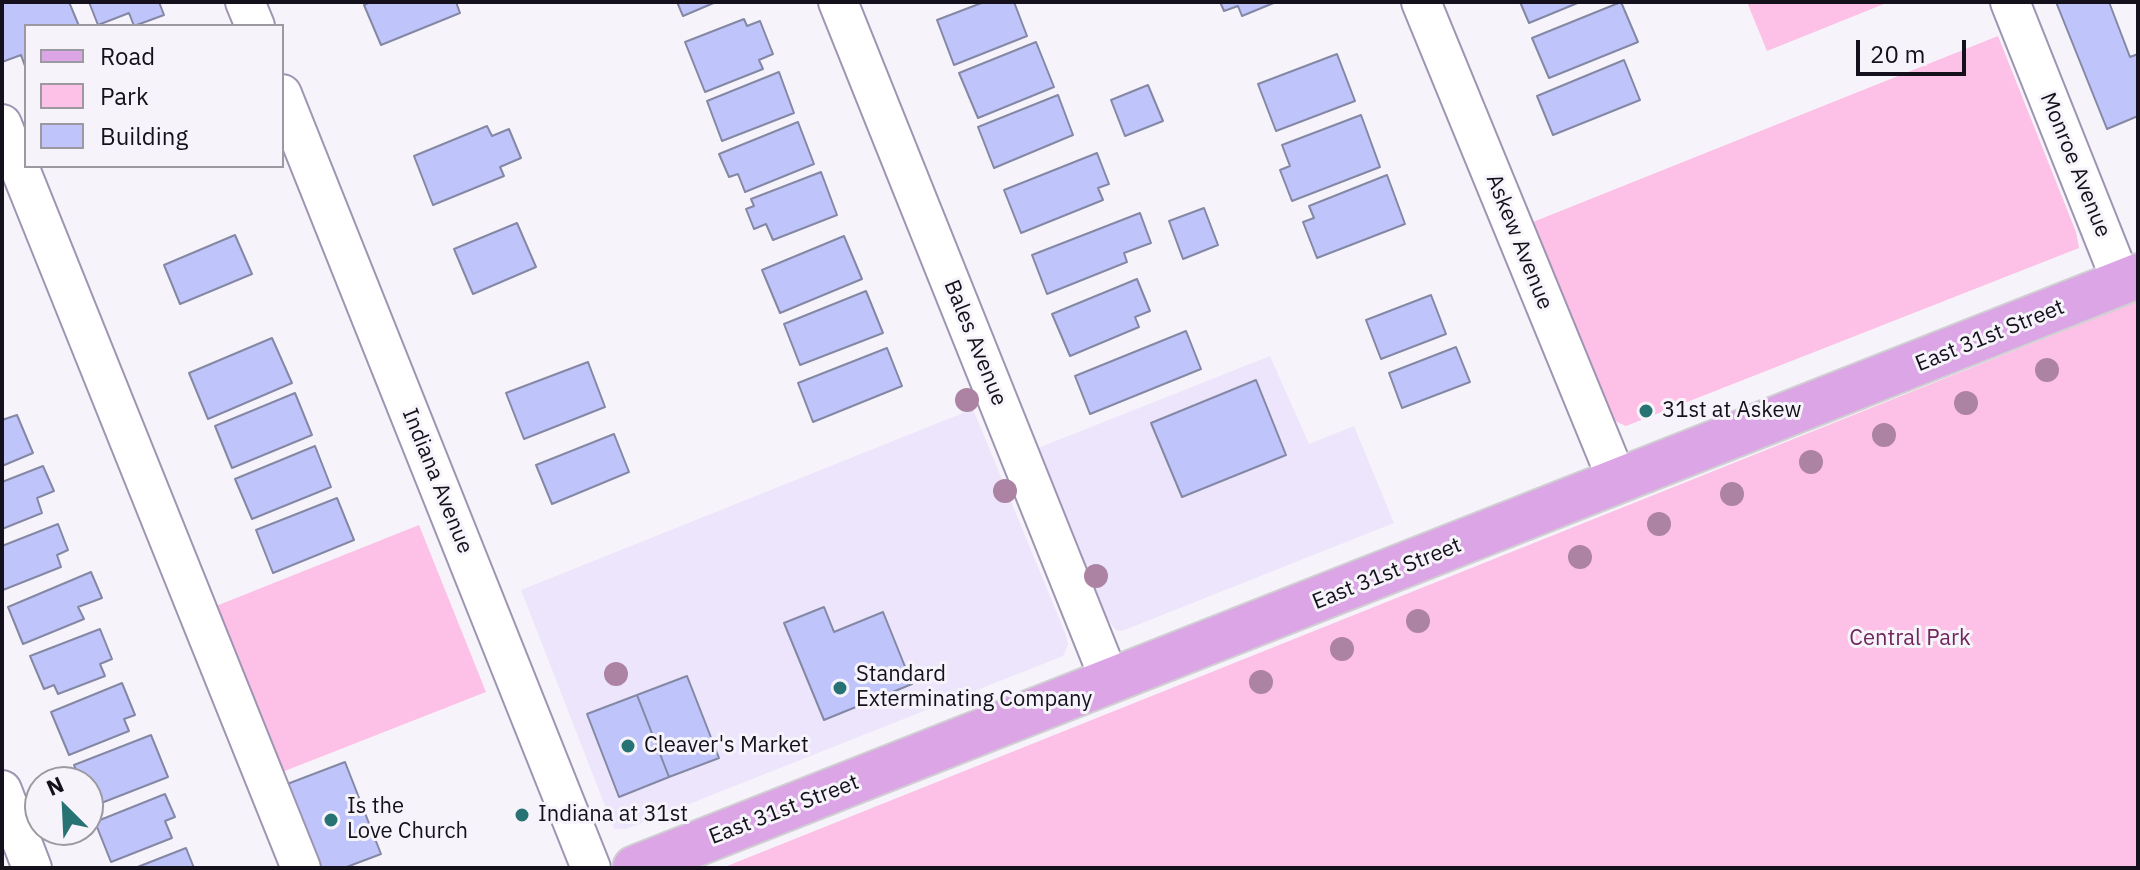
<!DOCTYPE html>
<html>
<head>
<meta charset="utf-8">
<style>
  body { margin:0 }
  #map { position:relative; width:2140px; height:870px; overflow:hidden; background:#f6f4fa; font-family:"IBM Plex Sans",sans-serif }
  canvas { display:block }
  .frame { position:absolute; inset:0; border:4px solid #15111c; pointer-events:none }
  .legend { position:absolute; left:24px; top:24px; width:260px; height:144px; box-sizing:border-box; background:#f6f4fa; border:2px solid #9c99a1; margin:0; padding:10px 14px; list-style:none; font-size:24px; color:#15111c }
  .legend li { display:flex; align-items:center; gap:16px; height:40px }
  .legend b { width:40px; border:2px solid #9c99a1 }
  .north { position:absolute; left:24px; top:766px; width:80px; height:80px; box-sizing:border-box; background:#f6f4fa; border:2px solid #9c99a1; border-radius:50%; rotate:336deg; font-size:22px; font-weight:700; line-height:32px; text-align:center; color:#15111c }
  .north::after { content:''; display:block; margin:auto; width:28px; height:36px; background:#277273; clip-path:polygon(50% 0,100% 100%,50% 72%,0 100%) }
  .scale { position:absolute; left:1856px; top:40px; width:110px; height:36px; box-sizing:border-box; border:4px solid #15111c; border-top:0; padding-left:10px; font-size:24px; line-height:28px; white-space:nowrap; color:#15111c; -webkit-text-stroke:6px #f6f4fa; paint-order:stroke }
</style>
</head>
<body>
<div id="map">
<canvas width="2140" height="870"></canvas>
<div class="frame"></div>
<ul class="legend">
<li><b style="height:10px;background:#dba5e6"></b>Road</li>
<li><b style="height:22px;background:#fdc0e6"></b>Park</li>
<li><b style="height:22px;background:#bfc5fa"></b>Building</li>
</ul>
<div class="north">N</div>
<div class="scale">20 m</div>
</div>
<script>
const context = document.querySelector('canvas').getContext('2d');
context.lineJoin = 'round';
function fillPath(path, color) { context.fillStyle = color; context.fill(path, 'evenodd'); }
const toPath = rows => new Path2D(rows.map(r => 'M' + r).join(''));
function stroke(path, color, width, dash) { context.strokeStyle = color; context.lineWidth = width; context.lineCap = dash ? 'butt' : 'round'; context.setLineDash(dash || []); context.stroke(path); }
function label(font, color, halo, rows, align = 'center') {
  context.font = font + ' "IBM Plex Sans",sans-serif'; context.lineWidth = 6; context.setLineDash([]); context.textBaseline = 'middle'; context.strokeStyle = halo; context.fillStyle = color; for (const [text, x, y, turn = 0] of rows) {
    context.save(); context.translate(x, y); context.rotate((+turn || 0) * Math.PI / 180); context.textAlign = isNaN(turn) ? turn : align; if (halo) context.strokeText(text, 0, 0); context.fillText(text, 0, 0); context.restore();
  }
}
fillPath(toPath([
  [1270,356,1309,444,1354,426,1394,523,1122,631,1116,630,1107,619,1038,448],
  [973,409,1066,635,1068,645,1063,656,626,829,614,829,521,590]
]), '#ece5fc');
fillPath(toPath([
  [1747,2,1889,2,1767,51],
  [1998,36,2076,232,2079,248,1626,426,1617,422,1611,415,1533,222],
  [2138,301,2138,868,722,868,1379,605],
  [419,525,486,692,272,776,206,610]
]), '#fdc0e6');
const building = toPath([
  [2,2,69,2,79,26,26,26,26,69,21,55,2,62,2,2],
  [89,2,159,2,164,15,134,26,129,13,98,25,89,2],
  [370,2,456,2,460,13,381,45,364,5,370,2],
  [677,2,716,2,683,16,677,2],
  [984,2,1014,2,1027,36,954,65,937,20,984,2],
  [1220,2,1276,2,1242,16,1238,6,1224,11,1220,2],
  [1520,2,1580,2,1529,23,1520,2],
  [1621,2,1638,42,1549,78,1532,38,1621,2],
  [2056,2,2109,2,2130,57,2138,54,2138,116,2107,129,2056,2],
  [744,19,747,26,760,21,773,54,759,60,763,69,705,92,685,42,744,19],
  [1036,42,1054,87,978,118,959,73,1036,42],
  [1337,54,1355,101,1276,131,1258,84,1337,54],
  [1624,60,1640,100,1553,135,1537,96,1624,60],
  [779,72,794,113,722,141,707,101,779,72],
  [1148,85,1163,121,1125,136,1111,100,1148,85],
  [1058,95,1073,135,994,168,978,127,1058,95],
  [1361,115,1380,167,1292,201,1280,170,1290,166,1282,145,1361,115],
  [798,122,814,164,745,192,738,174,729,177,719,154,798,122],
  [487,126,492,136,509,129,521,158,500,167,504,176,433,205,414,156,487,126],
  [1097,153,1109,184,1098,188,1103,200,1021,233,1004,190,1097,153],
  [821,172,837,215,773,240,766,224,754,229,746,209,754,206,751,199,821,172],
  [1387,175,1405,224,1317,258,1303,222,1314,218,1309,206,1387,175],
  [1204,208,1218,245,1183,259,1169,221,1204,208],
  [1140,213,1151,243,1124,253,1127,262,1047,294,1032,255,1140,213],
  [517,223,536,267,473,294,454,249,517,223],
  [235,235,252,274,180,304,164,265,235,235],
  [844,236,862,279,780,313,762,270,844,236],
  [1137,279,1150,311,1135,317,1139,327,1070,356,1052,314,1137,279],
  [866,291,883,333,800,365,784,324,866,291],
  [1431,295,1446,334,1381,359,1366,320,1431,295],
  [1186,331,1201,369,1090,414,1075,376,1186,331],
  [272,338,292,383,208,419,189,373,272,338],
  [1456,347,1470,382,1402,408,1389,373,1456,347],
  [887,348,902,386,813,422,798,383,887,348],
  [588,362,605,407,524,439,506,393,588,362],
  [1256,380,1286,455,1182,497,1151,423,1256,380],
  [295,393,312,435,232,468,215,426,295,393],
  [17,415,33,453,2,466,2,420,17,415],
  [614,434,629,472,552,504,536,465,614,434],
  [315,446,331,487,252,519,235,479,315,446],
  [43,466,54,491,37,498,42,513,2,529,2,482,43,466],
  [337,498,354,540,273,573,256,530,337,498],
  [58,524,68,550,57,555,61,567,3,590,2,546,58,524],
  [91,572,102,598,78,607,84,619,23,644,8,607,91,572],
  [824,607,834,632,883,612,912,684,824,720,784,623,824,607],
  [100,629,112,659,100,664,105,676,58,694,54,685,44,689,30,656,100,629],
  [687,676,719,758,669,777,637,695,687,676],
  [122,683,135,715,124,719,129,731,69,755,51,712,122,683],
  [637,695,669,777,619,797,587,714,637,695],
  [151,735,168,777,91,807,88,782,81,782,74,765,151,735],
  [345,762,381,854,344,868,314,868,282,786,345,762],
  [165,794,175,817,165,821,172,838,111,862,95,822,165,794],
  [186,848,194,868,135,868,186,848]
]);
fillPath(building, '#bfc5fa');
stroke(building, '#8488a5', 2);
const minor = toPath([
  [245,2,255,26],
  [838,2,1111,683],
  [1421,2,1618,482],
  [2010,2,2122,283],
  [282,94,591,868],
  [2,124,301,868],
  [2,790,32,868]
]);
const major = toPath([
  [635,868,2138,276]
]);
stroke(minor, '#9e95b2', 42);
stroke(major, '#d0cfd2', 48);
stroke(minor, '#fff', 38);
stroke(major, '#dba5e6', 44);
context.fillStyle = '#ac83a2';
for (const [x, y] of [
  [2047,370],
  [967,400],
  [1966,403],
  [1884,435],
  [1811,462],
  [1005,491],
  [1732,494],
  [1659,524],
  [1580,557],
  [1096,576],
  [1418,621],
  [1342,649],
  [616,674],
  [1261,682]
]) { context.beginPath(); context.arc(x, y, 12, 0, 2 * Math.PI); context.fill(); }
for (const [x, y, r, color] of [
  [1646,411,8,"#277273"],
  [840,688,8,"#277273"],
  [628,746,8,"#277273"],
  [522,815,8,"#277273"],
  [331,820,8,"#277273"]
]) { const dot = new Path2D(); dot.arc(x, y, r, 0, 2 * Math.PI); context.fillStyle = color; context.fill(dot); stroke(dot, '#f6f4fa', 3); }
label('22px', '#15111c', '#f6f4fa', [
  ["Monroe Avenue",2075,165,68],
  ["Askew Avenue",1519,242,68],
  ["East 31st Street",1990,336,-22],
  ["Bales Avenue",975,343,68],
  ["Indiana Avenue",437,481,68],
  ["East 31st Street",1387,574,-22],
  ["East 31st Street",784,810,-21]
]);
label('22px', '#15111c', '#f6f4fa', [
  ["31st at Askew",1662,411],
  ["Standard",856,675],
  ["Exterminating Company",856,700],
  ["Cleaver's Market",644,746],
  ["Is the",347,807],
  ["Love Church",347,832],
  ["Indiana at 31st",538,815]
], 'left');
label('22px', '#70265a', '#f6f4fa', [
  ["Central Park",1910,639]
]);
</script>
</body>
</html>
